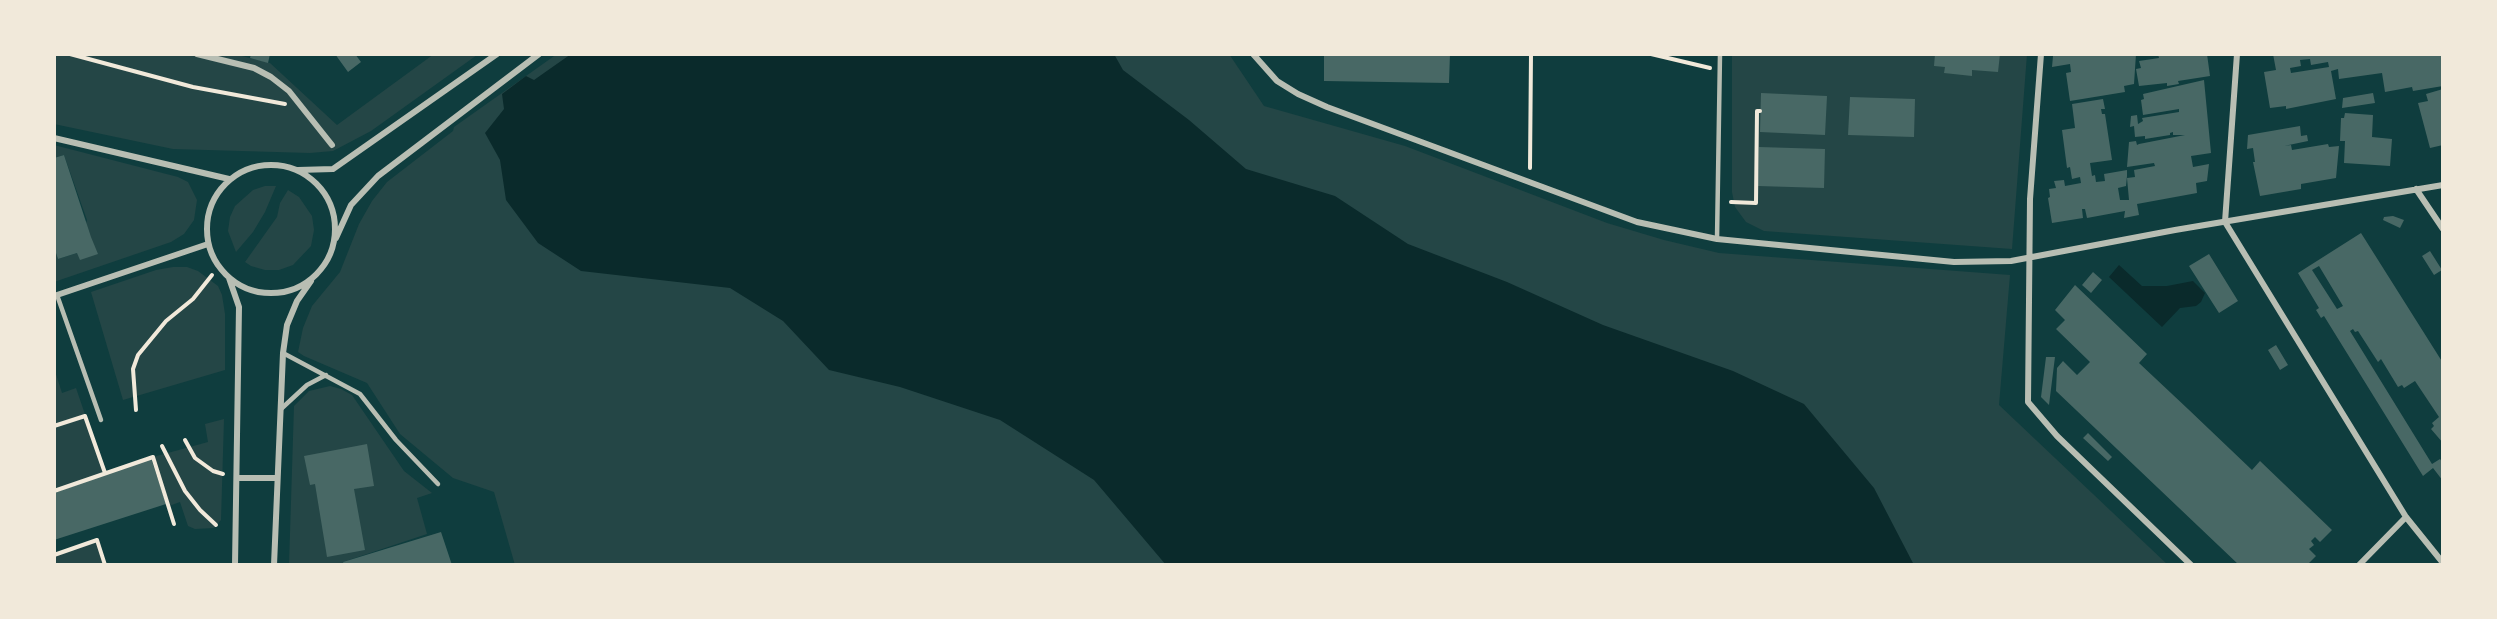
<!DOCTYPE html>
<html>
<head>
<meta charset="utf-8">
<style>
  body { margin:0 }
  #map { position:relative; width:2497px; height:619px; overflow:hidden; background:#0f3d3e; font-family:Commissioner,sans-serif }
  canvas { display:block }
  .frame { position:absolute; inset:0; border:56px solid #f1e9da; pointer-events:none }
</style>
</head>
<body>
<div id="map">
<canvas width="2497" height="619"></canvas>
<div class="frame"></div>
</div>
<script>
const context = document.querySelector('canvas').getContext('2d');
context.lineJoin = 'round';
function fillPath(path, color) { context.fillStyle = color; context.fill(path, 'evenodd'); }
const toPath = rows => new Path2D(rows.map(r => 'M' + r).join(''));
function stroke(path, color, width, dash) { context.strokeStyle = color; context.lineWidth = width; context.lineCap = dash ? 'butt' : 'round'; context.setLineDash(dash || []); context.stroke(path); }
fillPath(toPath([
  [54,54,234,54,270,63,337,125,434,54,477,55,371,131,333,151,310,153,173,149,54,124],
  [557,54,1229,54,1264,106,1405,146,1607,223,1664,240,1719,253,2010,275,1999,405,2168,565,515,565,494,492,453,478,400,434,367,383,304,356,298,352,303,328,312,306,340,272,359,224,372,201,387,182,453,131,454,127],
  [1732,54,2027,54,2012,249,1764,231,1746,222,1735,207,1732,192],
  [54,145,178,177,188,182,197,200,194,220,184,234,171,242,54,282,54,247,58,259,77,253,87,220,64,155,54,158],
  [265,186,276,186,265,212,253,232,236,252,228,231,230,217,235,206,253,190],
  [288,190,299,197,312,216,314,230,311,246,293,265,279,270,265,270,251,266,245,262,277,217,280,203],
  [173,267,187,267,198,271,218,286,222,295,225,314,225,370,123,400,91,292,156,270],
  [54,368,62,393,76,388,105,473,54,491],
  [330,386,341,389,352,395,404,471,432,493,417,498,427,534,343,562,344,565,289,565,294,406,309,391],
  [224,419,221,520,214,528,195,529,188,526,180,502,169,506,153,457,208,442,205,424],
  [97,540,105,565,54,565,54,555]
]), '#244646');
fillPath(toPath([
  [571,54,1114,54,1123,70,1189,120,1246,169,1335,196,1408,244,1507,282,1603,325,1733,371,1804,404,1874,488,1914,565,1166,565,1094,480,1000,420,900,387,829,370,783,321,730,288,581,271,538,243,506,200,500,160,485,133,504,109,502,94,526,76,534,80],
  [2119,265,2142,286,2167,286,2193,281,2205,293,2201,302,2196,306,2180,308,2162,327,2109,277]
]), '#0a2a2b');
fillPath(toPath([
  [251,54,270,54,268,63,250,58],
  [335,54,355,54,361,62,348,72],
  [1324,54,1450,54,1449,83,1324,81],
  [1935,54,2000,54,1998,72,1972,70,1972,76,1944,73,1945,67,1934,66],
  [2064,54,2136,54,2134,84,2124,86,2125,92,2070,101,2066,73,2071,72,2070,64,2052,67,2053,56],
  [2158,54,2207,54,2210,76,2178,81,2179,84,2167,86,2167,83,2139,86,2136,69,2141,68,2139,61,2159,58],
  [2273,54,2364,54,2364,56,2443,54,2443,86,2413,91,2412,87,2385,92,2382,73,2339,79,2338,69,2331,71,2336,99,2286,109,2286,106,2270,108,2264,72,2276,70],
  [2310,59,2311,65,2328,62,2329,67,2291,73,2290,68,2301,66,2300,60],
  [2204,80,2211,153,2191,156,2193,167,2209,164,2207,181,2196,183,2197,193,2137,204,2139,215,2124,218,2125,211,2087,218,2085,209,2082,209,2083,218,2052,223,2048,198,2050,197,2049,189,2056,188,2054,181,2064,180,2065,186,2081,183,2080,177,2072,179,2070,167,2067,168,2062,130,2075,128,2072,104,2103,99,2105,109,2101,109,2102,114,2105,114,2112,160,2090,163,2092,176,2095,175,2096,182,2105,181,2104,174,2127,170,2127,176,2126,186,2118,188,2120,200,2129,200,2127,178,2135,177,2134,170,2155,166,2154,163,2127,167,2129,142,2136,141,2137,145,2139,144,2185,135,2173,135,2173,132,2170,133,2170,135,2145,139,2145,136,2135,137,2134,126,2130,127,2131,116,2137,115,2138,124,2143,121,2142,118,2179,112,2179,109,2143,115,2141,100,2144,99,2143,94],
  [2443,89,2443,145,2430,148,2418,103,2428,101,2426,94],
  [1761,93,1827,96,1825,135,1760,132],
  [2373,93,2375,103,2342,108,2343,98],
  [1850,97,1915,99,1914,137,1848,135],
  [2345,113,2373,115,2372,137,2392,139,2390,166,2344,163,2345,141,2340,141,2341,118,2344,118],
  [2300,126,2301,136,2307,135,2308,141,2284,146,2291,145,2292,150,2328,144,2329,147,2339,146,2336,178,2301,184,2301,189,2260,196,2253,162,2255,162,2253,148,2247,149,2248,135],
  [1759,147,1825,149,1824,188,1758,186],
  [64,155,91,237,98,254,80,260,77,253,58,259,54,247,54,158],
  [2393,216,2404,220,2400,228,2383,220,2384,217],
  [2361,233,2443,363,2443,443,2431,429,2434,426,2432,423,2439,417,2415,381,2404,388,2402,385,2398,387,2381,359,2378,362,2358,331,2355,332,2353,329,2350,331,2432,464,2440,459,2443,463,2443,481,2433,468,2423,476,2324,316,2321,318,2316,310,2319,308,2298,273],
  [2319,266,2343,306,2337,309,2312,270],
  [2430,251,2442,270,2434,275,2422,256],
  [2209,254,2238,301,2219,313,2189,266],
  [2093,272,2102,280,2091,293,2082,285],
  [2075,285,2147,354,2139,363,2188,409,2252,470,2260,461,2332,530,2320,542,2315,537,2311,541,2314,545,2309,549,2316,556,2307,565,2239,565,2056,391,2057,368,2063,361,2077,375,2090,362,2056,329,2065,320,2055,310],
  [2276,345,2288,365,2280,370,2268,350],
  [2046,357,2055,357,2049,405,2041,397],
  [2088,433,2112,457,2108,461,2083,438],
  [367,444,374,486,354,489,365,550,327,557,315,484,310,485,304,456],
  [151,458,166,504,54,540,54,493],
  [441,532,452,565,344,565,343,562]
]), '#486865');
stroke(toPath([
  [70,54,193,87,285,104],
  [1651,54,1710,68],
  [1530,168,1531,54],
  [1731,202,1756,203,1757,111,1760,111],
  [136,410,133,369,138,355,166,321,193,299,212,275],
  [54,426,85,416,105,473],
  [185,440,195,458,213,471,223,474],
  [162,446,185,491,200,510,216,525],
  [54,491,153,457,174,524],
  [54,555,97,540,105,565]
]), '#f1e9da', 4);
stroke(toPath([
  [1717,239,1720,54],
  [57,295,101,420],
  [283,353,360,394,396,440,438,484],
  [281,409,307,385,326,375]
]), '#b8beb3', 4.5);
stroke(toPath([
  [197,54,254,68,271,77,289,91,332,145],
  [1253,54,1277,81,1298,94,1327,107,1637,222,1717,239,1954,262,2011,261,2175,230,2443,185],
  [2041,54,2030,199,2028,402,2057,436,2191,565],
  [54,138,229,179],
  '207 229a64 64 0 1 1 128 0a64 64 0 1 1-128 0Z',
  [298,170,333,169,497,54],
  [2416,189,2443,229],
  [2225,222,2406,517,2443,563],
  [2225,222,2237,54],
  [336,238,351,205,378,176,539,54],
  [229,278,239,307,235,565],
  [54,296,208,244],
  [237,478,277,478],
  [274,565,283,353,287,325,297,301,311,281],
  [2359,565,2406,517]
]), '#b8beb3', 6);
</script>
</body>
</html>
